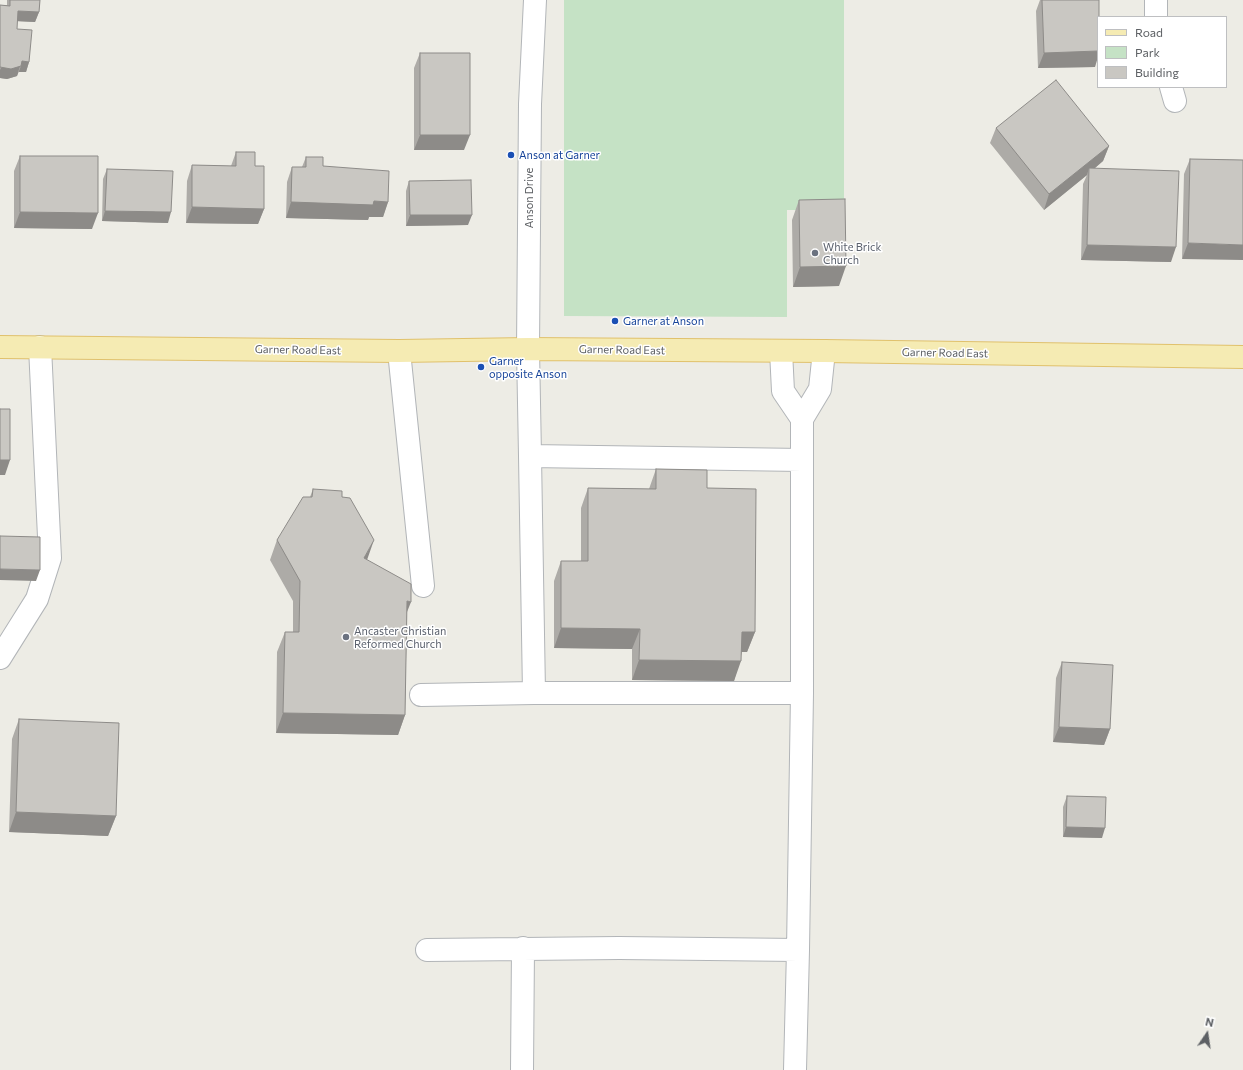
<!DOCTYPE html>
<html>
<head>
<meta charset="utf-8">
<style>
  body { margin:0 }
  #map { position:relative; width:1243px; height:1070px; overflow:hidden; background:#edece5; font-family:Commissioner,sans-serif }
  canvas { display:block }
  .legend { position:absolute; left:1097px; top:16px; width:130px; height:72px; box-sizing:border-box; background:#fff; border:1px solid #bebfc1; margin:0; padding:5px 7px; list-style:none; font-size:12px; color:#5d6064 }
  .legend li { display:flex; align-items:center; gap:8px; height:20px }
  .legend b { width:20px; border:1px solid #bebfc1 }
  .north { position:absolute; left:1187px; top:1014px; width:40px; height:40px; -webkit-text-stroke:3px #fff; paint-order:stroke; rotate:13deg; font-size:11px; font-weight:700; line-height:16px; text-align:center; color:#5d6064 }
  .north::after { content:''; display:block; margin:auto; width:14px; height:18px; background:#5d6064; clip-path:polygon(50% 0,100% 100%,50% 72%,0 100%) }
</style>
</head>
<body>
<div id="map">
<canvas width="1243" height="1070"></canvas>
<ul class="legend">
<li><b style="height:5px;background:#f5ebb3"></b>Road</li>
<li><b style="height:11px;background:#c5e2c5"></b>Park</li>
<li><b style="height:11px;background:#c9c7c2"></b>Building</li>
</ul>
<div class="north">N</div>
</div>
<script>
const context = document.querySelector('canvas').getContext('2d');
context.lineJoin = 'round';
function fillPath(path, color) { context.fillStyle = color; context.fill(path, 'evenodd'); }
const toPath = rows => new Path2D(rows.map(r => 'M' + r).join(''));
function stroke(path, color, width, dash) { context.strokeStyle = color; context.lineWidth = width; context.lineCap = dash ? 'butt' : 'round'; context.setLineDash(dash || []); context.stroke(path); }
function label(font, color, halo, rows, align = 'center') {
  context.font = font + ' Commissioner,sans-serif'; context.lineWidth = 3; context.setLineDash([]); context.textBaseline = 'middle'; context.strokeStyle = halo; context.fillStyle = color; for (const [text, x, y, turn = 0] of rows) {
    context.save(); context.translate(x, y); context.rotate((+turn || 0) * Math.PI / 180); context.textAlign = isNaN(turn) ? turn : align; if (halo) context.strokeText(text, 0, 0); context.fillText(text, 0, 0); context.restore();
  }
}
fillPath(toPath([
  [564,0,844,0,844,210,787,210,787,317,564,316]
]), '#c5e2c5');
const minor = toPath([
  [535,0,530,104,528,349,530,456,802,460,802,419,820,389,824,351],
  [1156,17,1156,0],
  [1171,87,1175,101],
  [399,351,423,586],
  [781,351,783,391,802,419],
  [530,456,534,693],
  [0,658,37,599,50,558,40,347],
  [421,695,534,693,802,693],
  [427,950,619,948,798,950,802,693,802,460],
  [522,1070,523,948],
  [795,1070,798,950]
]);
const major = toPath([
  [0,347,399,351,528,349,824,351,1243,357]
]);
stroke(minor, '#b2b5b8', 24);
stroke(major, '#e0c16c', 24);
stroke(minor, '#fff', 22);
stroke(major, '#f5ebb3', 22);
fillPath(toPath([
  [7,0,40,0,39,12,35,22,17,21,17,29,29,62,26,72,18,72,17,76,7,79,0,78,0,5,7,5],
  [1040,0,1099,0,1095,67,1038,68,1036,11],
  [420,53,464,150,414,150,414,68],
  [996,128,1109,146,1103,161,1095,168,1171,262,1081,260,1083,184,1087,175,1044,210,990,143],
  [236,152,255,166,264,209,258,224,186,223,187,181,192,165,231,166],
  [20,156,92,229,14,228,14,171],
  [306,157,388,202,383,217,369,217,368,220,286,218,287,182,292,167,302,167],
  [1190,159,1243,160,1182,259,1184,174],
  [107,169,168,223,102,221,103,179],
  [409,181,468,225,406,226,406,191],
  [799,200,839,286,793,287,792,220],
  [656,469,707,488,755,632,747,652,742,652,734,681,632,680,632,649,554,648,554,581,561,561,581,561,581,508,588,488,649,489],
  [313,489,342,497,367,560,407,611,405,715,398,735,276,733,277,652,285,632,293,632,293,601,270,560,277,540,310,497],
  [1062,662,1110,729,1104,745,1053,742,1056,678],
  [19,719,116,816,108,836,9,832,12,739],
  [1067,796,1102,838,1063,837,1063,807]
]), '#adaba7');
fillPath(toPath([
  [18,11,39,12,35,22,14,21],
  [1098,51,1098,57,1095,67,1038,68,1044,53],
  [22,61,29,62,26,72,18,72],
  [21,66,17,76,7,79,0,78,0,70,1,68],
  [420,135,470,135,464,150,414,150],
  [1109,146,1103,161,1089,173,1089,168,1087,175,1044,210,1049,194],
  [374,201,388,202,383,217,369,217,368,220,286,218,291,202],
  [192,207,264,209,258,224,186,223],
  [105,211,171,212,168,223,102,221],
  [20,212,98,213,92,229,14,228],
  [410,215,472,215,468,225,406,226],
  [1188,243,1243,245,1243,260,1182,259],
  [1087,245,1176,247,1171,262,1081,260],
  [846,266,839,286,793,287,800,267],
  [0,460,10,460,5,475,0,475],
  [374,540,367,560,364,558],
  [0,569,40,570,36,581,0,580],
  [407,601,411,602,403,622],
  [561,628,640,629,632,649,554,648],
  [742,632,755,632,747,652,734,652],
  [639,660,741,661,734,681,632,680],
  [283,713,405,715,398,735,276,733],
  [1059,727,1110,729,1104,745,1053,742],
  [16,812,116,816,108,836,9,832],
  [1066,827,1105,828,1102,838,1063,837]
]), '#8d8b88');
const building = toPath([
  [10,0,40,0,39,12,18,11,17,29,32,30,29,62,22,61,21,66,11,69,0,67,0,5,10,6,10,0],
  [1042,0,1099,0,1099,17,1098,17,1098,51,1044,53,1042,0],
  [420,53,470,53,470,135,420,135,420,53],
  [1056,80,1109,146,1049,194,996,128,1056,80],
  [236,152,255,152,255,166,264,166,264,209,192,207,192,165,236,166,236,152],
  [20,156,98,156,98,213,20,212,20,156],
  [306,157,323,157,323,166,389,171,388,202,374,201,373,205,291,202,292,167,306,167,306,157],
  [1190,159,1243,160,1243,245,1188,243,1190,159],
  [1089,168,1179,171,1176,247,1087,245,1089,168],
  [107,169,173,171,171,212,105,211,107,169],
  [471,180,472,215,410,215,409,181,471,180],
  [845,199,846,266,800,267,799,200,845,199],
  [0,409,10,409,10,460,0,460,0,409],
  [656,469,707,470,707,488,756,489,755,632,742,632,741,661,639,660,640,629,561,628,561,561,588,561,588,488,656,489,656,469],
  [313,489,342,491,342,497,350,498,374,540,364,558,411,584,411,602,407,601,405,715,283,713,285,632,299,632,300,581,277,540,303,497,312,497,313,489],
  [0,536,40,537,40,570,0,569,0,536],
  [1062,662,1113,665,1110,729,1059,727,1062,662],
  [19,719,119,723,116,816,16,812,19,719],
  [1067,796,1106,797,1105,828,1066,827,1067,796]
]);
fillPath(building, '#c9c7c2');
stroke(building, '#8d8b88', 1);
for (const [x, y, r, color] of [
  [511,155,4,"#1a4fb4"],
  [815,253,4,"#6b7280"],
  [615,321,4,"#1a4fb4"],
  [481,367,4,"#1a4fb4"],
  [346,637,4,"#6b7280"]
]) { const dot = new Path2D(); dot.arc(x, y, r, 0, 2 * Math.PI); context.fillStyle = color; context.fill(dot); stroke(dot, '#fff', 1.5); }
label('11px', '#164399', '#fff', [
  ["Anson at Garner",519,155],
  ["Garner at Anson",623,321],
  ["Garner",489,361],
  ["opposite Anson",489,374]
], 'left');
label('11px', '#5d6064', '#fff', [
  ["Anson Drive",529,198,-90],
  ["Garner Road East",298,350,1],
  ["Garner Road East",622,350,1],
  ["Garner Road East",945,353,1]
]);
label('11px', '#5b616d', '#fff', [
  ["White Brick",823,247],
  ["Church",823,260],
  ["Ancaster Christian",354,631],
  ["Reformed Church",354,644]
], 'left');
</script>
</body>
</html>
